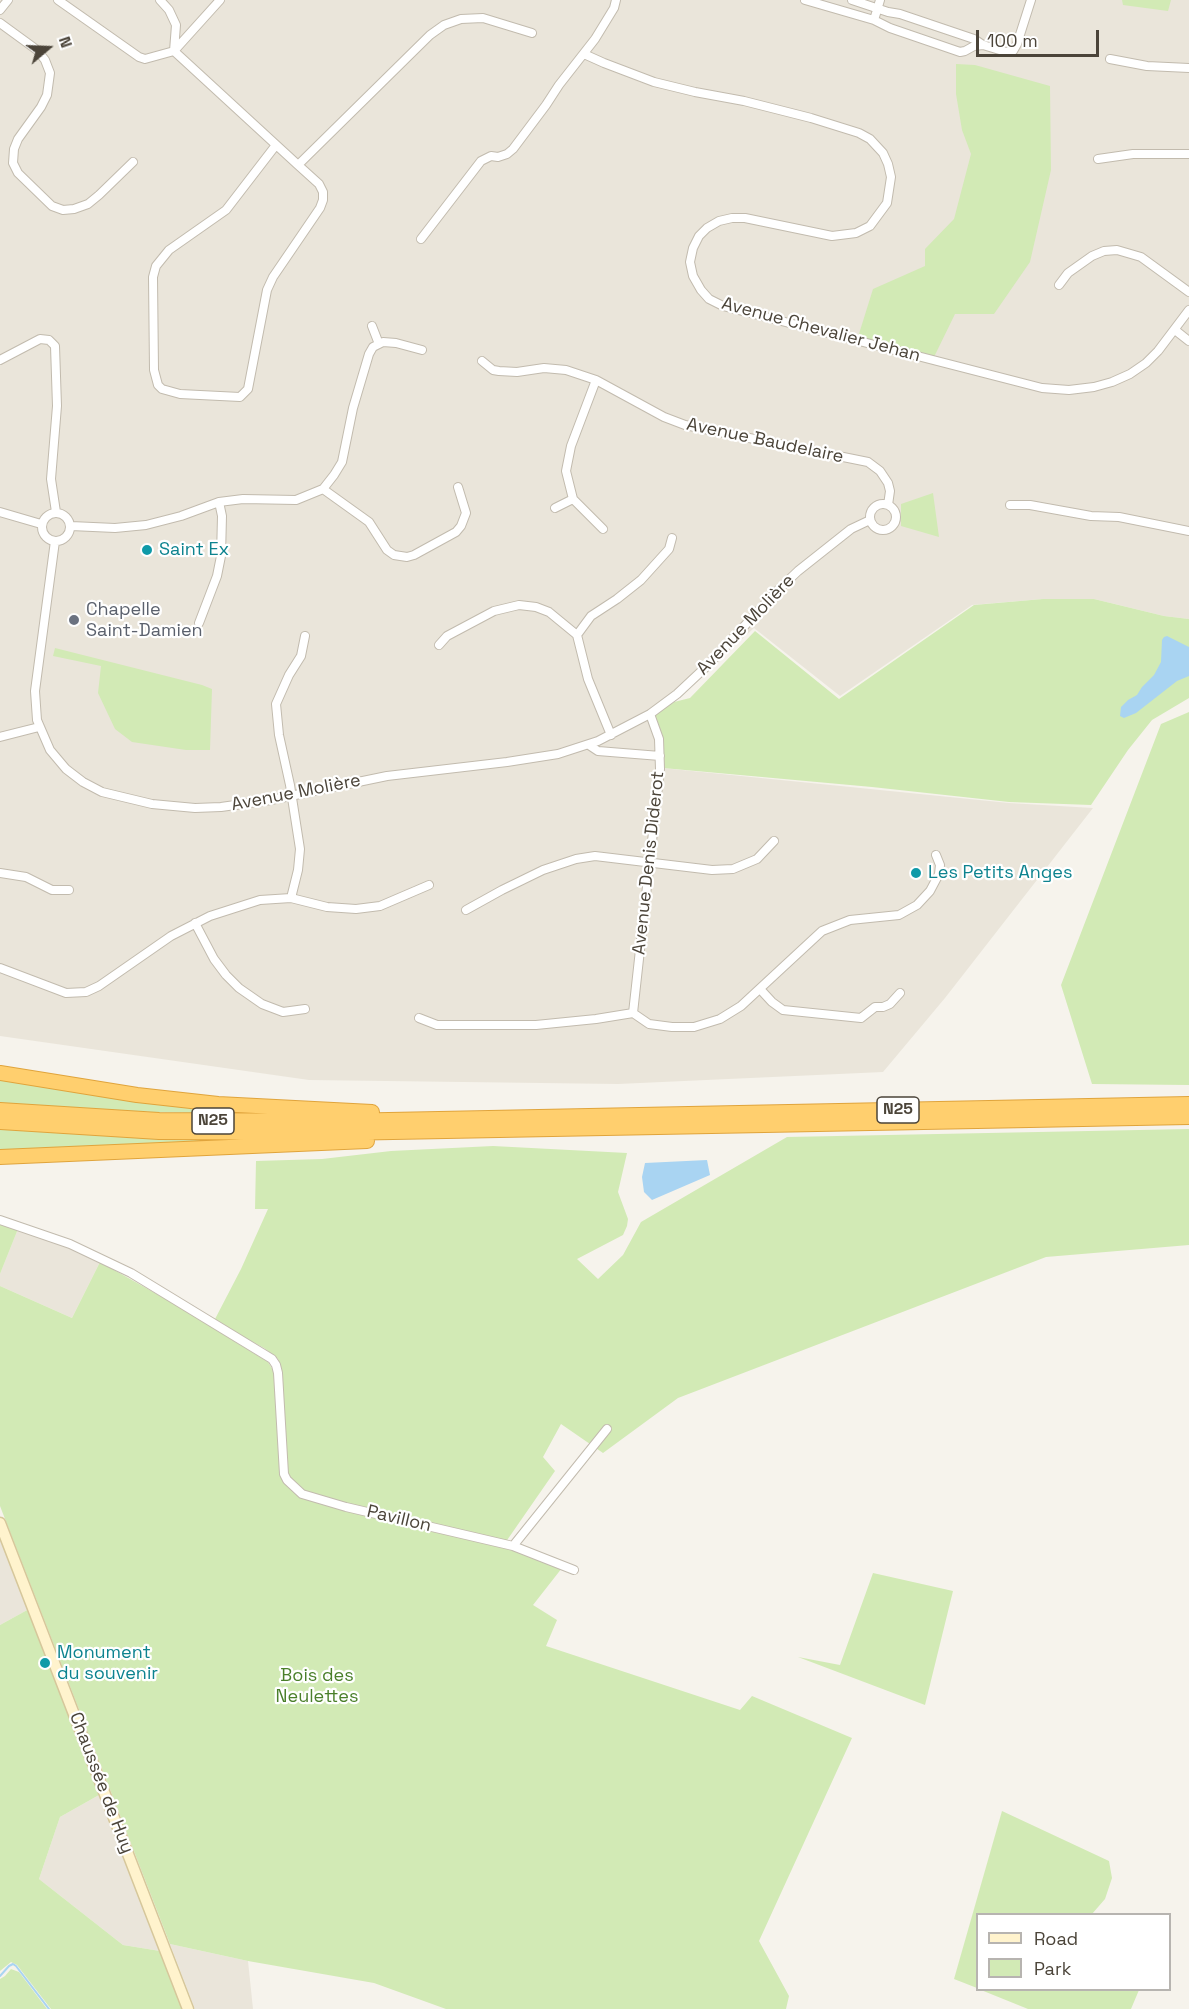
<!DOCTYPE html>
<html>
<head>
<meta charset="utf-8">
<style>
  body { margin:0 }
  #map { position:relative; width:1189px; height:2009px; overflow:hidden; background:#f6f3ec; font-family:"Space Grotesk",sans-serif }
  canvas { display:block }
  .legend { position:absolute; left:976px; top:1913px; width:195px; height:78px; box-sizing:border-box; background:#fff; border:2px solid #b7b4b0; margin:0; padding:8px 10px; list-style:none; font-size:18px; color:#4b4439 }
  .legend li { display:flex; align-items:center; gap:12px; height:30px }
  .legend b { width:30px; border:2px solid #b7b4b0 }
  .north { position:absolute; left:18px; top:18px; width:60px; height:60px; -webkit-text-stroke:4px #fff; paint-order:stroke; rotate:71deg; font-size:16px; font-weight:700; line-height:24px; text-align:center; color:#4b4439 }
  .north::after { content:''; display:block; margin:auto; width:21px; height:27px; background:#4b4439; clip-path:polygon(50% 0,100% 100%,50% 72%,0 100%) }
  .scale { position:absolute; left:976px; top:30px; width:123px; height:27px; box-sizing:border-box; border:3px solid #4b4439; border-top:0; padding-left:8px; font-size:18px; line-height:21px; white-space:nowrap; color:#4b4439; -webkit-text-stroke:4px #fff; paint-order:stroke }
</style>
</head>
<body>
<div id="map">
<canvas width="1189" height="2009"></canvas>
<ul class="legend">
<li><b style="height:8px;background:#fff3cd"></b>Road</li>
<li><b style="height:16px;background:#d2eab5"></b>Park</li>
</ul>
<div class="north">N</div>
<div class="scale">100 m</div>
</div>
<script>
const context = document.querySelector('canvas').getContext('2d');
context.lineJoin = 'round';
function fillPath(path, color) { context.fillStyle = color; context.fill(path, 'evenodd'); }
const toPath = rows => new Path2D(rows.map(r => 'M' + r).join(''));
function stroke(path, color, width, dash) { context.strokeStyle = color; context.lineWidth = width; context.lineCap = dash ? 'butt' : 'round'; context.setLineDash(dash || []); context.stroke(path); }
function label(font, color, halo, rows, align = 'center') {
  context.font = font + ' "Space Grotesk",sans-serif'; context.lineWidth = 4.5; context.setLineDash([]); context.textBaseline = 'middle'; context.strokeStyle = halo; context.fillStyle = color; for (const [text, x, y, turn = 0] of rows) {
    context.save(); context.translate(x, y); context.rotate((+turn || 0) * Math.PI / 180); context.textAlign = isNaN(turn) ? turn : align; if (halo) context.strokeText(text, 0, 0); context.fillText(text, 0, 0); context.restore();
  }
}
fillPath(toPath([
  [0,0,1189,0,1189,619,1164,616,1094,599,1043,599,972,605,840,696,754,628,680,696,653,714,661,738,662,768,1009,803,1093,808,945,998,883,1072,618,1084,309,1080,0,1036],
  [18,1229,64,1244,100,1262,72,1318,0,1286,0,1274],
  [0,1539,29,1609,0,1625],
  [99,1795,160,1951,123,1945,39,1879,60,1817],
  [170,1944,248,1961,253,2009,195,2009]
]), '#eae5da');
fillPath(toPath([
  [1122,0,1171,0,1168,11,1123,5],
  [956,64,975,65,1050,86,1051,170,1030,262,994,314,955,314,934,357,858,337,873,289,925,266,925,249,954,219,971,154,962,130,956,94],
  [933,493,939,537,901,526,901,504],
  [1043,599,1094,599,1164,616,1189,619,1189,698,1152,720,1128,750,1091,805,1009,802,872,787,663,768,663,738,655,714,674,702,690,698,755,631,839,699,974,605],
  [55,648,202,685,212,689,210,750,186,750,132,742,115,729,98,693,101,666,53,656],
  [1189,712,1189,1085,1092,1084,1061,985,1161,724],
  [0,1078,62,1090,141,1100,296,1115,152,1112,0,1104],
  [0,1128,335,1139,0,1153],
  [1189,1129,1189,1245,1046,1257,678,1398,603,1453,561,1424,543,1457,555,1471,503,1546,514,1549,562,1568,533,1605,557,1620,546,1646,740,1710,752,1696,852,1738,759,1941,789,1996,786,2009,446,2009,374,1983,248,1961,170,1944,0,1506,0,1286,72,1318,100,1262,169,1301,268,1362,273,1370,275,1378,282,1381,282,1370,278,1359,264,1348,214,1321,241,1269,268,1209,255,1209,256,1161,322,1159,391,1151,493,1146,627,1153,618,1192,628,1219,627,1226,623,1235,577,1259,598,1279,623,1255,641,1222,787,1137],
  [0,1222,18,1229,0,1274],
  [873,1573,953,1591,925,1705,798,1657,840,1665],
  [29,1609,99,1795,60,1817,39,1879,123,1945,160,1951,182,2009,51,2009,17,1965,11,1962,0,1971,0,1625],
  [1002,1811,1109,1861,1112,1878,1105,1899,1092,1914,978,1914,977,1988,954,1979],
  [11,1969,19,1972,47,2009,0,2009,0,1979,5,1976],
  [981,1990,1139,1990,1131,2009,1028,2009]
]), '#d2eab5');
fillPath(toPath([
  [1167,636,1189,647,1189,676,1177,681,1136,713,1124,718,1120,716,1121,707,1128,700,1137,695,1142,687,1154,675,1161,662,1162,640,1164,637],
  [707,1160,710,1175,652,1200,644,1192,642,1177,645,1163]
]), '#a9d4f2');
stroke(toPath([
  [0,1976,9,1966,13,1964,16,1966,49,2009]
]), '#a9d4f2', 2);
const street = toPath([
  [58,0,139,57,145,59,174,51,176,25,169,10,160,0],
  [220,0,174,51,298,165,430,35,444,25,461,19,483,18,532,33],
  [805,0,874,20,890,28,960,52,965,51,974,46,983,45],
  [852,0,888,12,900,14,974,39,983,45,1006,52,1013,51,1017,44,1031,0],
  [0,10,8,0],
  [874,20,880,0],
  [0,23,37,50,45,60,50,73,47,95,41,107,18,139,14,149,13,163,18,173,52,206,63,210,74,209,88,204,99,195,133,162],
  [584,54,604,63,654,82,695,92,744,101,811,118,859,133,870,139,883,153,888,164,891,177,887,203,870,226,856,233,832,236,745,218,732,218,719,221,707,228,699,236,693,248,690,262,693,276,701,290,709,299,723,306,1042,388,1069,390,1094,387,1112,382,1130,374,1146,363,1158,351,1189,310],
  [1110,59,1147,66,1189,68],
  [276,145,226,210,169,250,156,266,153,277,154,370,158,385,162,389,180,394,240,397,248,389,267,290,273,277,320,208,323,200,323,192,319,184,298,165],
  [1098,159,1133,154,1189,154],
  [421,239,481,161,491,156,498,157,507,154,513,149,546,105,559,85,595,39,614,8,616,0],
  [1059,285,1068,273,1092,256,1104,251,1117,250,1141,257,1189,292],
  [372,326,379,344],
  [1175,330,1189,341],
  [0,360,40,339,49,340,55,346,57,406,51,479,56,512],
  [482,361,493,370,499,371,517,372,544,368,566,370,596,380,664,417,685,425,868,462,880,471,888,483,890,491,888,505],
  [596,380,571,446,566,471,573,499,603,529],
  [323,489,369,522,387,550,394,555,407,557,414,555,456,532,461,526,466,513,458,487],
  '870 517a13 13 0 1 1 26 0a13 13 0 1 1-26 0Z',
  [1010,505,1030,505,1091,516,1119,517,1189,531],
  [555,508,573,499],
  [0,512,41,524],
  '42 527a14 14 0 1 1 28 0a14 14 0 1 1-28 0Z',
  [71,526,115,528,146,525,181,516,219,502,243,499,296,500,323,489,334,475,342,462,353,408,369,354,373,347,383,342,396,343,422,350],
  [55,541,35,691,37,720,50,750,66,769,83,782,102,792,152,804,195,808,221,807,271,800,387,776,507,762,558,754,598,741,650,714,677,694,708,665,777,591,798,571,851,529,870,520],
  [199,623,217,576,221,556,222,516,219,502],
  [439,645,447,636,494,611,519,605,536,607,549,612,577,635],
  [611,735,588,679,577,635,591,616,617,599,641,580,669,549,672,538],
  [0,737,39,727],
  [589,745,598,751,660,756],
  [0,873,26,877,52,890,69,890],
  [291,898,327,907,356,909,380,906,429,885],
  [466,910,502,890,543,870,576,859,595,856,712,870,733,869,757,859,774,841],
  [195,923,214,959,226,975,239,988,262,1004,283,1012,305,1009],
  [0,968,66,993,86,992,99,986,171,936,210,916,260,900,291,898,298,870,300,849,290,785,279,735,276,704,289,675,301,656,305,636],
  [760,989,772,1002,783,1010,861,1018,875,1007,883,1007,890,1004,900,993],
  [633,1013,649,1024,672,1027,694,1027,720,1019,741,1006,822,931,850,920,899,915,917,905,930,891,939,874,940,865,936,855],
  [633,1013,660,769,659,739,650,714],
  [419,1018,437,1025,536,1025,596,1019,633,1013],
  [0,1220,70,1244,131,1273,272,1359,276,1365,278,1373,284,1474,287,1480,302,1494,346,1507,513,1546,574,1570],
  [513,1546,607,1429]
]);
const secondary = toPath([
  [0,1523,188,2009]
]);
const highway = toPath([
  [0,1073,137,1095,218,1104,372,1112],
  [0,1110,159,1120,339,1121,1189,1104],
  [0,1122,159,1132,340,1133,1189,1117],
  [0,1157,367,1141]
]);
stroke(street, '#c2bbae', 10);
stroke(secondary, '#d6c79b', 13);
stroke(highway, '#e0a43c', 16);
stroke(street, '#fff', 8);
stroke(secondary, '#fff3cd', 10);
stroke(highway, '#ffcf6e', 14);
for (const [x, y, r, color] of [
  [147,550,6,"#0f9aa8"],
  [74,620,6,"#6b7280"],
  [916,873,6,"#0f9aa8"],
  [45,1663,6,"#0f9aa8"]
]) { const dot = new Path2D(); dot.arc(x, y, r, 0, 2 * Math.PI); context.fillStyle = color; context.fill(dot); stroke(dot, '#fff', 2); }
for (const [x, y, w] of [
  [898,1110,42],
  [213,1121,42]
]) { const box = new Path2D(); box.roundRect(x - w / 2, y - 13, w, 26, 4.5); context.fillStyle = '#fff'; context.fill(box); stroke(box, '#4b4439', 1.5); }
label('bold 16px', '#4b4439', null, [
  ["N25",898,1110],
  ["N25",213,1121]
]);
label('18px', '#4b4439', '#fff', [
  ["Avenue Chevalier Jehan",821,330,15],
  ["Avenue Baudelaire",765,441,12],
  ["Avenue Molière",746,625,-46],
  ["Avenue Molière",296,793,-11],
  ["Avenue Denis Diderot",649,863,-84],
  ["Pavillon",399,1519,13],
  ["Chaussée de Huy",101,1783,69]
]);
label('18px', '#0d838f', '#fff', [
  ["Saint Ex",159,550],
  ["Les Petits Anges",928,873],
  ["Monument",57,1653],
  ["du souvenir",57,1674]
], 'left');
label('18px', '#5b616d', '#fff', [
  ["Chapelle",86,610],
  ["Saint-Damien",86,631]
], 'left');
label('18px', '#4a7f2a', '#fff', [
  ["Bois des",317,1676],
  ["Neulettes",317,1697]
]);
</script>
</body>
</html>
